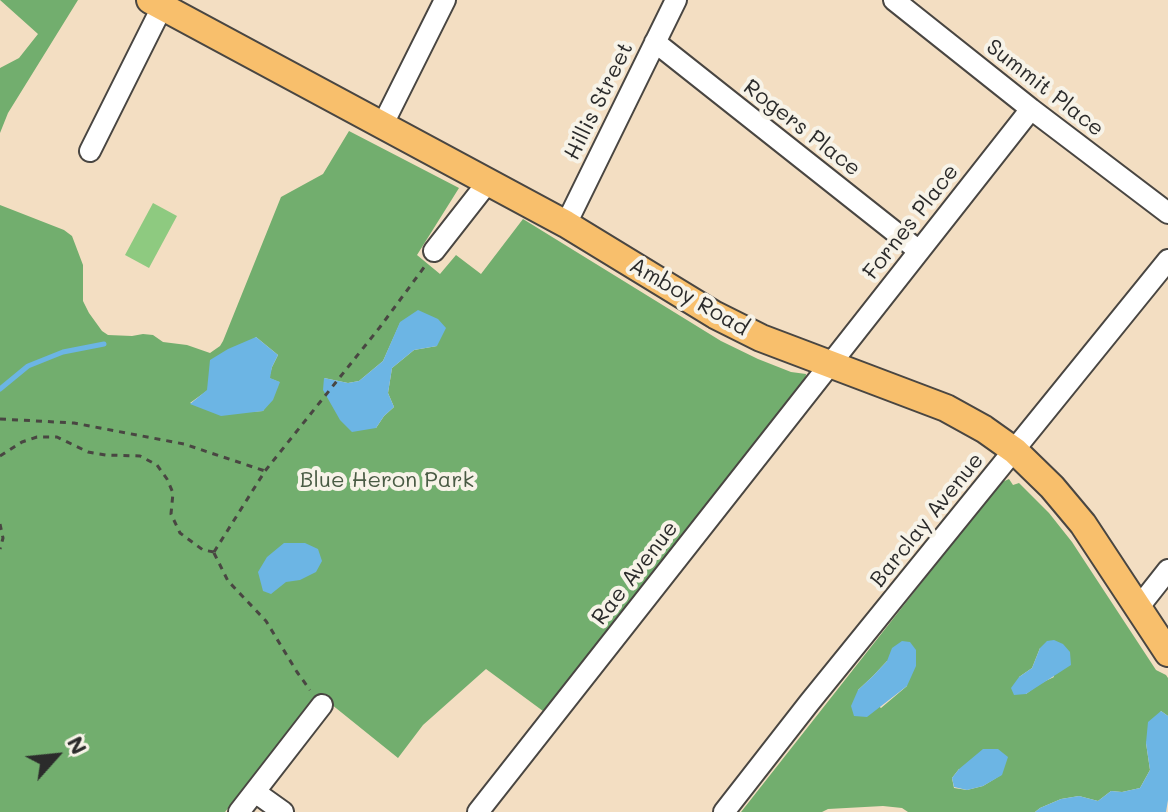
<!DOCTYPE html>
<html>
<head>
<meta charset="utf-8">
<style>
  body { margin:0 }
  #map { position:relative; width:1168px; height:812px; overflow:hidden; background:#f3dec2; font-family:Mali,sans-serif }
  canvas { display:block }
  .north { position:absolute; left:16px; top:716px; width:80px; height:80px; -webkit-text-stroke:6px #f7f3e8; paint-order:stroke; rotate:63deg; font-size:22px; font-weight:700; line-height:32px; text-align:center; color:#2b2b2b }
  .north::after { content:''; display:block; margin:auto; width:28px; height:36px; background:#2b2b2b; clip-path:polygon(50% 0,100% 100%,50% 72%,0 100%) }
</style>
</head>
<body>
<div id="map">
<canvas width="1168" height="812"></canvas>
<div class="north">N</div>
</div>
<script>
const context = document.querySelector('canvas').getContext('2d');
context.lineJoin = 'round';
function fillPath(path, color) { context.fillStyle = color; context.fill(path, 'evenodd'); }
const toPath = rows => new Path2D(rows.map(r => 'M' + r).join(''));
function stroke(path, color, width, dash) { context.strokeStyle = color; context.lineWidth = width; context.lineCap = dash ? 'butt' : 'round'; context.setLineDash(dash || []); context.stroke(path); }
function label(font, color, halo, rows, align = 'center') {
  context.font = font + ' Mali,sans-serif'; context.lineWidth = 8; context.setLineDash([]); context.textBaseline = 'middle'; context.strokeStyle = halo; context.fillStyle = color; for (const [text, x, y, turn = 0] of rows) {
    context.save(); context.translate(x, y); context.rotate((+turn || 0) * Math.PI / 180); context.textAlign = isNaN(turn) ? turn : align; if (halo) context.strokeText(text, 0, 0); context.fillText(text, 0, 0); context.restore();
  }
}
fillPath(toPath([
  [153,203,177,216,149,268,125,255]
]), '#8eca80');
fillPath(toPath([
  [0,0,78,0,8,113,0,133,0,68,19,58,38,34],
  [349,131,459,188,417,255,440,274,456,255,481,274,523,219,721,341,758,359,791,372,806,374,805,382,543,711,486,669,423,725,398,758,321,696,225,812,0,812,0,205,64,230,72,236,83,265,83,301,89,313,102,331,108,335,132,336,143,334,153,335,163,342,187,345,210,353,220,346,223,341,281,197,323,174],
  [400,323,437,346,414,350,392,368,388,393,394,407,384,416,376,428,324,378,348,383,359,381,383,361],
  [256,337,278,355,272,367,269,378,279,382,263,411,249,412,190,403,208,390],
  [1009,479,1013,485,1019,483,1049,513,1072,542,1156,670,1166,675,1168,678,1168,716,1161,711,1146,743,1150,770,1140,788,1122,792,1111,791,1098,801,1079,796,1061,799,1040,808,1035,812,908,812,902,808,883,806,828,809,822,812,741,812,989,497,1000,483],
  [1040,648,1054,677,1039,684,1026,694,1019,677,1032,668],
  [887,661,907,686,881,708,858,690,873,676],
  [959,769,1001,775,983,786,967,790,954,788,952,778]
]), '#72ae6e');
fillPath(toPath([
  [418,310,438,319,446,328,437,346,414,350,392,368,388,393,394,407,384,416,376,428,352,432,340,420,323,390,324,378,348,383,359,381,383,361,400,322],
  [256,337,278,355,272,367,270,378,280,382,273,400,263,411,221,416,190,404,207,390,210,360,228,349],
  [284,543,305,543,318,549,322,561,316,572,300,580,286,582,271,594,263,591,258,572,267,557],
  [1054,640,1063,644,1070,652,1071,665,1026,694,1014,695,1011,688,1019,677,1032,668,1040,648,1047,641],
  [902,641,910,642,916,650,916,666,907,686,867,717,854,716,851,706,858,690,873,676,887,661,892,648],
  [1161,711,1168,716,1168,800,1166,812,1035,812,1040,808,1061,799,1079,796,1098,801,1111,791,1122,792,1140,788,1150,770,1146,743,1148,722],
  [983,749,998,749,1008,757,1002,775,983,786,967,790,954,787,952,778,959,769]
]), '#6cb5e4');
stroke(toPath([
  [0,389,28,366,63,352,104,344]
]), '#6cb5e4', 5);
const minor = toPath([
  [894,0,1031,109,1168,213],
  [655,42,919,251],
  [382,126,445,0],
  [90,151,162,7],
  [566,224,676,0],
  [434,251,488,182],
  [1138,608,1168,570],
  [255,792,283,812],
  [239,812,322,705],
  [478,812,1031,109],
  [724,812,809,703,1168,260]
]);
const major = toPath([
  [150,0,566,224,715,315,761,338,946,408,984,429,1015,451,1052,487,1083,524,1168,653]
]);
stroke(minor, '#494642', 24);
stroke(major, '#494642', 30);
stroke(toPath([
  [0,419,74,423,184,444,265,471],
  [0,456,22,442,37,437,57,437,88,452,106,455,140,456,157,465,167,479,173,493,171,514,180,533,203,550,214,552],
  [0,524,3,538,0,549],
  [214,552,265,471,380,327,425,266],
  [214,553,228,581,266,621,297,672,310,690]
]), '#494642', 3, [6, 6]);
stroke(minor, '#fff', 20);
stroke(major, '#f8bf6c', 26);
label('22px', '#2b2b2b', '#f7f3e8', [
  ["Summit Place",1045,88,38],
  ["Hillis Street",599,101,-64],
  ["Rogers Place",802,128,38],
  ["Fornes Place",911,222,-52],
  ["Amboy Road",689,297,30],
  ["Barclay Avenue",927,520,-51],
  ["Rae Avenue",635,573,-52]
]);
label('22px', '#495b44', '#f7f3e8', [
  ["Blue Heron Park",387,480]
]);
</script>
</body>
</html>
